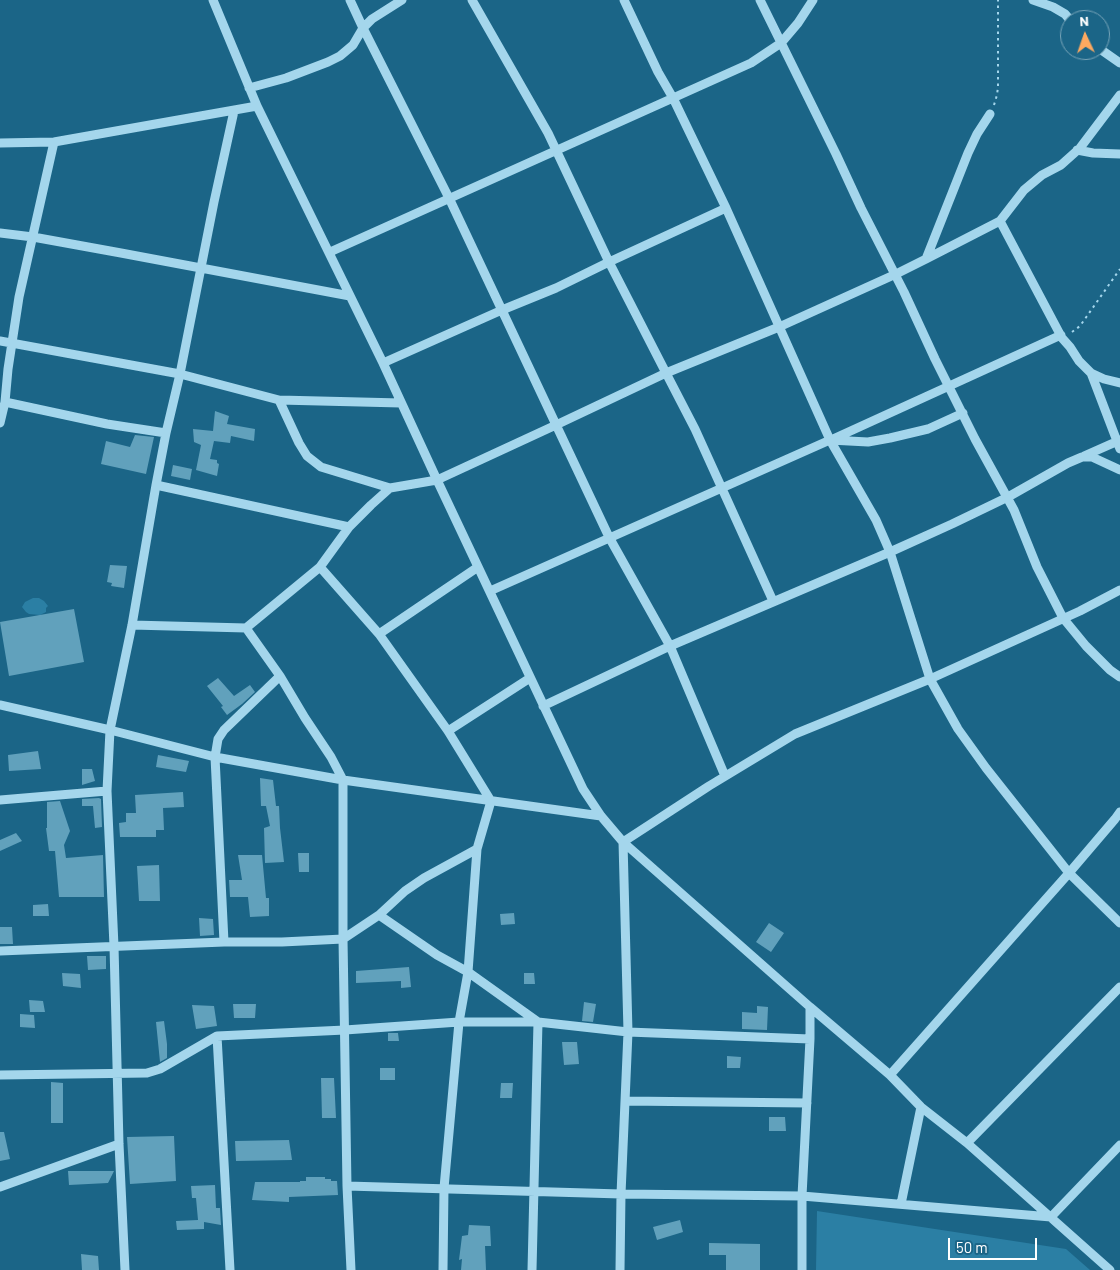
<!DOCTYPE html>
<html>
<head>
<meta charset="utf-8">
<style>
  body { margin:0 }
  #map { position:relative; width:1120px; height:1270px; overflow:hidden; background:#1b6587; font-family:Barlow,sans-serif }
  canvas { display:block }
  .north { position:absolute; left:1060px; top:10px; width:50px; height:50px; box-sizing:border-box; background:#1b6587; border:1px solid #76a3b7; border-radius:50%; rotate:357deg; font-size:14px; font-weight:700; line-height:20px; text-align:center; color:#fff }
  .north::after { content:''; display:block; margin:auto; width:18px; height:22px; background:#fda960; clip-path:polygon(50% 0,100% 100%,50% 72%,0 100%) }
  .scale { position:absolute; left:948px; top:1238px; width:89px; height:22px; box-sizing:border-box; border:2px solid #fff; border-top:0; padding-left:6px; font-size:15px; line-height:18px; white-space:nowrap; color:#fff; -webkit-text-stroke:4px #1b6587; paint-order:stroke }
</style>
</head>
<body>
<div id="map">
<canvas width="1120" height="1270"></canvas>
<div class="north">N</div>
<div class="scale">50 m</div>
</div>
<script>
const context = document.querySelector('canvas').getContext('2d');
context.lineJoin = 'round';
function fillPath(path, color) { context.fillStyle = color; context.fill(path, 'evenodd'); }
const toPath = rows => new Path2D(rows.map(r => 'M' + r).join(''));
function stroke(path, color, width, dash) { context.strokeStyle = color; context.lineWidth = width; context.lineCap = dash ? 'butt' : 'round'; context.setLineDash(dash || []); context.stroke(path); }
fillPath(toPath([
  [33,598,39,598,44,601,48,606,46,608,46,612,40,615,29,614,26,612,22,607,25,602],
  [817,1211,1066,1249,1090,1270,816,1270]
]), '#2b7fa4');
fillPath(toPath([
  [215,411,229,416,227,424,255,429,254,441,231,436,230,443,214,441,210,459,217,460,217,463,219,464,217,476,196,470,201,445,194,442,193,429,213,431],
  [135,435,154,437,146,474,101,464,106,441,130,447],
  [173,465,192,469,190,480,171,476],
  [110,565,127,566,124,588,111,586,112,583,107,582],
  [74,609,84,662,9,676,0,622],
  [218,678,234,696,250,685,255,692,242,704,227,715,221,707,223,706,207,686],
  [38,751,41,769,9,771,8,755],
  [158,755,189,761,186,772,156,767],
  [82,769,92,769,95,781,82,785],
  [260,778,273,780,276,806,279,806,280,828,284,862,265,863,264,828,270,826,266,806,261,806],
  [183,792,184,807,163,808,164,830,156,830,156,837,120,837,119,823,126,822,126,813,136,813,135,795],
  [99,798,101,799,102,827,95,828,93,806,82,806,82,799],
  [60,801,70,831,64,845,66,858,103,855,104,897,59,897,55,851,49,851,46,828,47,828,47,802],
  [16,833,22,841,0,851,0,840],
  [298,853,309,853,309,872,299,872],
  [238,855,262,855,266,898,269,898,269,916,250,917,248,897,230,897,229,880,242,880],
  [159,865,160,901,139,901,137,866],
  [48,904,49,916,33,916,33,905],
  [514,913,515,924,501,925,500,914],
  [199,918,213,919,214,935,200,936],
  [769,923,784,933,771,952,756,942],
  [0,927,12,927,13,944,0,944],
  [87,956,106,956,106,969,88,970],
  [409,967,411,987,401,988,401,981,356,983,356,971],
  [62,973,80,974,81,988,63,986],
  [524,973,534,973,535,984,524,984],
  [29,1000,43,1001,45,1012,30,1012],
  [584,1002,596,1004,593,1022,582,1021],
  [233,1004,256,1004,255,1018,234,1018],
  [192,1005,214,1006,217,1026,196,1029],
  [757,1006,768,1007,767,1030,742,1029,742,1012,757,1013],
  [20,1014,34,1015,35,1028,20,1027],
  [164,1021,167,1044,167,1058,160,1062,156,1022],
  [388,1033,398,1033,399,1041,388,1041],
  [562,1042,577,1042,579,1064,564,1065],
  [727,1056,741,1057,740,1068,727,1068],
  [380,1068,395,1068,395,1080,380,1080],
  [321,1078,334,1078,336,1118,322,1118],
  [51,1082,63,1083,63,1123,51,1123],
  [501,1083,513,1083,512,1098,500,1098],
  [769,1117,785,1117,786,1131,769,1131],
  [0,1132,4,1132,10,1159,0,1161],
  [174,1136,176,1181,130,1184,127,1137],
  [289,1140,292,1160,236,1161,235,1141],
  [68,1171,114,1171,108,1183,69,1185],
  [306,1177,325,1177,325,1179,331,1179,331,1181,337,1181,338,1195,289,1197,289,1202,252,1200,255,1182,300,1182,300,1181,306,1181],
  [215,1185,216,1208,220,1208,221,1225,204,1222,204,1229,177,1230,176,1221,198,1220,196,1198,192,1198,191,1186],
  [680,1220,683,1232,657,1240,653,1227],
  [469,1225,490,1226,491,1246,485,1246,486,1270,461,1270,462,1259,459,1260,462,1236,468,1235],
  [709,1243,760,1244,760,1270,726,1270,726,1255,709,1255],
  [81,1254,98,1256,99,1270,82,1270]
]), '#61a1bc');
stroke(toPath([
  [994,105,997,95,998,87,998,0],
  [1072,332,1080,326,1120,269]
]), '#a4d6ec', 2, [2.5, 4]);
stroke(toPath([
  [213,0,257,106,383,363,437,480,583,789,601,816,623,842,810,1007,810,1039,802,1196,802,1270],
  [350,0,363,28,449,198,609,537,670,646,725,776],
  [472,0,548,133,609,262,666,373,695,429,773,601],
  [624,0,658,72,673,98,726,208,830,440,876,520,890,552,930,679,958,729,986,768,1069,873,1120,923],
  [760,0,836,154,861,208,904,292,935,359,975,439,1014,510,1037,567,1063,618,1086,646,1110,670,1120,677],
  [1033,0,1053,7,1065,14,1070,20],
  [1100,49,1120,63],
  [249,88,286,78,328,62,340,56,353,45,363,28,372,19,402,0],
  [0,143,54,142,257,106],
  [1077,150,1093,153,1120,154],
  [1000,221,1062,338,1070,347,1079,361,1091,373,1104,379,1120,383],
  [0,233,33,237,121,253,350,296],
  [330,252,751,63,781,43,798,23,813,0],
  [926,259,1000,221,1024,190,1042,175,1061,165,1080,148,1120,95],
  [0,341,180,374,279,400,401,403],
  [383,363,502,310,556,288,609,262,726,208],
  [1091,373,1120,449],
  [279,400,299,443,307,456,321,467,390,488],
  [5,402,107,424,166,433],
  [0,423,5,402,8,369,19,297,54,142],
  [833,439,1061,335],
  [1084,456,1120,440],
  [156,485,349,527],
  [490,591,830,440,868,442,890,438,928,429,963,413],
  [132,625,246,628,320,567,349,527,371,505,390,488,437,480,556,425,666,373,779,327,896,274,926,259,968,153,977,134,990,114],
  [246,628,280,676,305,718,331,757,343,780,343,939,347,1186,351,1270],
  [379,634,478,567],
  [0,705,110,730,215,757,343,780,601,816],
  [543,706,670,646,890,552,952,524,1008,497,1068,463,1082,457,1092,457,1120,470],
  [448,731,530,678],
  [0,800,107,791],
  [379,915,437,955,468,972,538,1022],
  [224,942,215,757,218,739,224,730,280,676],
  [0,951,224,942,282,942,343,939,379,915,405,891,424,878,477,849,491,801,448,731,379,634,320,567],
  [810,1007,890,1075,921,1107,967,1143,1110,1270],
  [217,1036,230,1270],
  [0,1075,147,1073,160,1069,217,1036,345,1030,459,1022,538,1022,628,1032,810,1039],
  [890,1075,1069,873,1115,819,1120,812],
  [625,1101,807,1103],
  [967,1143,1120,987],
  [347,1186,621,1194,802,1196,1051,1217,1120,1145],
  [0,1187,119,1144],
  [901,1204,921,1107],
  [125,1270,119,1144,114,946,107,791,110,730,132,625,156,485,166,433,180,374,214,202,234,111],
  [443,1270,444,1188,459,1022,468,972,477,849],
  [532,1270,538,1022],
  [620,1270,621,1194,628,1032,623,842,709,786,795,734,930,679,1080,611,1120,590]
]), '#a4d6ec', 9);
</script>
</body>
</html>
